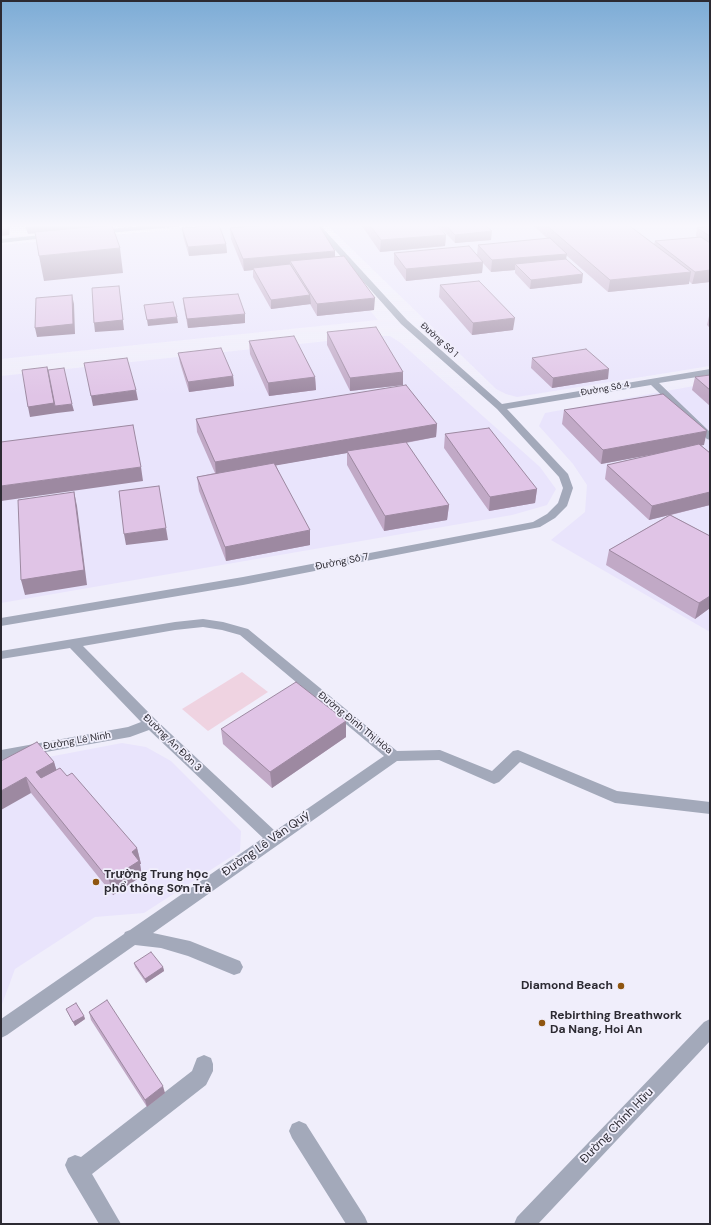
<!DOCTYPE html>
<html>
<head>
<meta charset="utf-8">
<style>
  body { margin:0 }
  #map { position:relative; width:711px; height:1225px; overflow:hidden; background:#f0eefb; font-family:"DM Sans",sans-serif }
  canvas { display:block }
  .frame { position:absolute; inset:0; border:2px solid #2c2a32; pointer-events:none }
</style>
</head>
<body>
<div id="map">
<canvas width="711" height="1225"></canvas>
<div class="frame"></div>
</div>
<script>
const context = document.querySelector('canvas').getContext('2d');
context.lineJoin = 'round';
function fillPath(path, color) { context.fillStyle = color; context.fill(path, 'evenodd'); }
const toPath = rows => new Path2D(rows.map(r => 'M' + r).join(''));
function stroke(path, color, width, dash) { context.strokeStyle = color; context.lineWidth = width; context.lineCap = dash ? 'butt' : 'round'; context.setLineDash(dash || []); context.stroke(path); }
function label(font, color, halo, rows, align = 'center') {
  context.font = font + ' "DM Sans",sans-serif'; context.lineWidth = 3.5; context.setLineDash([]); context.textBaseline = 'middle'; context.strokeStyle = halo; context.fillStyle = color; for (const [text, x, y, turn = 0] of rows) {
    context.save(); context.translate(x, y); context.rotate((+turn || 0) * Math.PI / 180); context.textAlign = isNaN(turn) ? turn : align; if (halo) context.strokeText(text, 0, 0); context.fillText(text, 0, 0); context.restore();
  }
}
fillPath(toPath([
  [237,224,300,224,378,320,1,359,1,245],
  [326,224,710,224,710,366,517,397,506,394,496,389],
  [373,336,390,336,401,343,540,467,556,489,547,505,512,515,1,603,1,376],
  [710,383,710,632,551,540,585,512,587,485,573,464,539,426,545,413],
  [122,743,146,747,171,761,241,831,240,851,144,913,95,917,15,969,1,1007,1,766]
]), '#e9e4fc');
fillPath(toPath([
  [242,672,268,692,208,731,182,709]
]), '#efd3e1');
fillPath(toPath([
  [162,224,188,224,185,226,98,234,95,232,98,230,162,224],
  [312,224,319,224,407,320,502,404,710,369,710,375,659,383,710,432,710,440,707,439,651,385,507,409,568,474,573,488,567,506,555,518,540,527,243,585,1,626,1,618,243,577,533,522,547,514,558,503,563,488,559,477,497,409,401,324,312,224],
  [52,234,55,236,54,237,1,243,1,239,52,234],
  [203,619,223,622,248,629,397,751,440,750,492,771,513,751,518,750,617,791,710,802,710,814,615,803,520,762,499,782,494,784,439,760,397,761,153,933,190,941,240,961,243,967,240,973,234,975,188,956,161,948,135,945,7,1035,1,1038,1,1019,124,934,125,932,130,930,263,838,149,730,130,737,1,760,1,750,128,727,141,722,70,648,1,659,1,651,175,622,203,619],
  [203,627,222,630,240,635,384,756,275,831,156,720,83,646,175,630,203,627],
  [710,1019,710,1041,538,1224,514,1224,517,1217,704,1022,710,1019],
  [204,1055,211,1058,213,1064,213,1071,206,1085,92,1174,121,1224,99,1224,68,1172,65,1165,68,1158,75,1155,81,1157,192,1071,197,1058,204,1055],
  [299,1121,306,1124,365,1217,368,1224,346,1224,292,1138,289,1131,292,1124,299,1121]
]), '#a3a9ba');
fillPath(toPath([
  [362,224,436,224,446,235,445,246,380,252,362,226],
  [440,224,484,224,491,240,455,243,440,227],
  [534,224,627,224,654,244,655,241,698,238,696,236,697,228,705,227,700,224,710,224,710,282,692,284,689,281,689,284,608,292,566,255,566,259,582,283,530,289,515,273,515,270,491,272,483,263,482,273,406,281,394,264,394,253,477,255,478,245,548,239,534,226],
  [182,228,226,244,227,253,189,256,183,236],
  [230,228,335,257,374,310,317,316,310,304,271,309,253,277,253,270,244,271,231,239],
  [440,285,513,330,472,335,439,297],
  [183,298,245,323,188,328,184,308],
  [709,316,710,316,710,328,707,325],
  [327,332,403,372,403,385,350,391,327,345],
  [249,341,315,377,316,390,269,396,250,354],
  [178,353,233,376,234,386,189,392,180,363],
  [532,358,608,379,552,388,531,368],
  [710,375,710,406,692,390,695,377],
  [564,410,704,445,701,445,710,453,710,505,671,515,710,536,710,608,695,619,606,565,609,550,669,515,649,520,605,479,607,465,663,452,601,464,562,424],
  [196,419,437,424,436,437,406,443,449,505,447,520,384,531,347,465,347,453,276,465,310,545,226,561,199,491,197,477,215,473,197,432],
  [445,434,537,489,535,503,489,511,444,448],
  [346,721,346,737,272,788,223,744,221,729],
  [1,761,54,762,56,770,67,776,137,848,141,864,140,864,142,876,113,895,31,793],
  [134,963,163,967,164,971,146,983,135,967],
  [66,1009,84,1016,85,1019,75,1026,68,1013],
  [89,1012,165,1093,147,1107,91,1020]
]), '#c1a9c6');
fillPath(toPath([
  [8,224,9,224,10,227,9,235,1,236,1,230],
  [73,224,141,224,28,234,26,228],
  [492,231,491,240,455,243,455,235],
  [446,235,445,246,380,252,381,240],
  [226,244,227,253,189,256,188,247],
  [120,248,123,273,44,281,39,256],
  [335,251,335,263,290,261,290,267,253,268,253,270,244,271,243,259],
  [567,254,565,265,515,264,515,270,491,272,492,260],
  [483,262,482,273,406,281,406,269],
  [710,270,710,282,692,284,695,272],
  [691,272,689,284,608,292,610,280],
  [583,274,582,283,530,289,531,280],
  [119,286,124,330,95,332,94,323],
  [72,295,74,304,75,334,37,337,35,328],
  [310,295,311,304,271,309,271,300],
  [375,298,374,310,317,316,317,304],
  [245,314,245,323,188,328,187,319],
  [177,317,178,323,148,326,147,320],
  [515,318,513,330,472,335,473,323],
  [47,367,55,406,72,404,74,411,57,413,56,412,57,413,30,417,28,407],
  [609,369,608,379,552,388,553,378],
  [403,372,403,385,350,391,350,378],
  [233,376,234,386,189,392,188,382],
  [315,377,316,390,269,396,268,383],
  [136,390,138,400,93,406,91,396],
  [437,424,436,437,348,453,347,451,347,453,216,476,215,462],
  [707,431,704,445,601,464,603,450],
  [141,467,143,481,1,501,1,486],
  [537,489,535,503,489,511,490,497],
  [74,492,77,506,87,585,25,595,21,580],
  [710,492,710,505,649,520,652,506],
  [449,505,447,520,384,531,385,516],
  [166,528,168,540,126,545,124,534],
  [310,530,310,545,226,561,225,547],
  [710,596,710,608,695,619,699,603],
  [346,721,346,737,272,788,270,772],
  [54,762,59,778,41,788,36,772],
  [26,777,31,793,1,810,1,791],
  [137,848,141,864,140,864,142,876,113,895,109,880,132,852],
  [163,967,164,971,146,983,145,979],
  [84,1016,85,1019,75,1026,73,1022],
  [163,1086,165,1093,147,1107,145,1100]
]), '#9d89a1');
const building = toPath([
  [1,224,8,224,8,230,1,230,1,224],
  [26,224,73,224,26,228,26,224],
  [275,224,318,224,335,251,243,259,230,228,275,224],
  [369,224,436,224,446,235,381,240,369,224],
  [445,224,484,224,492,231,455,235,445,224],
  [545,224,627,224,691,272,610,280,545,224],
  [112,225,120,248,39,256,35,232,112,225],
  [219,225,226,244,188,247,182,228,219,225],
  [710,226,710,236,697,228,710,226],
  [701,237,710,243,710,270,695,272,655,241,701,237],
  [550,238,567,254,492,260,478,245,550,238],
  [469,246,483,262,406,269,394,253,469,246],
  [344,256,375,298,317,304,290,261,344,256],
  [566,259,583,274,531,280,515,264,566,259],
  [290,264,310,295,271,300,253,268,290,264],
  [479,281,515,318,473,323,440,285,479,281],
  [119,286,123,320,94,323,92,288,119,286],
  [238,294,245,314,187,319,183,298,238,294],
  [72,295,73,324,35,328,36,298,72,295],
  [173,302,177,317,147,320,144,305,173,302],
  [376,327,403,372,350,378,327,332,376,327],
  [294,336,315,377,268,383,249,341,294,336],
  [221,348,233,376,188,382,178,353,221,348],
  [586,349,609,369,553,378,532,358,586,349],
  [127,358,136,390,91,396,84,363,127,358],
  [47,367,54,403,28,407,22,370,47,367],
  [64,368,72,404,55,406,48,370,64,368],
  [710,375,710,390,695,377,710,375],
  [406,385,437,424,215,462,196,419,406,385],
  [663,394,707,431,603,450,564,410,663,394],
  [133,425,141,467,1,486,1,442,133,425],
  [489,428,537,489,490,497,445,434,489,428],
  [406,442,449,505,385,516,347,451,406,442],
  [699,444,710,453,710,492,652,506,607,465,699,444],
  [274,463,310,530,225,547,197,477,274,463],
  [159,486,166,528,124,534,119,491,159,486],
  [74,492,84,570,21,580,18,500,74,492],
  [670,515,710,536,710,596,699,603,609,550,670,515],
  [296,682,346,721,270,772,221,729,296,682],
  [37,742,54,762,36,772,41,778,60,768,67,776,72,773,137,848,132,852,139,861,109,880,26,777,1,791,1,761,37,742],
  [151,952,163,967,145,979,134,963,151,952],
  [107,1000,163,1086,145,1100,89,1012,107,1000],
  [76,1003,84,1016,73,1022,66,1009,76,1003]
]);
fillPath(building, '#e0c4e6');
stroke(building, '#9d89a1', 1);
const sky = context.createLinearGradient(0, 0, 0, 396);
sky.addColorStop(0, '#7dacd6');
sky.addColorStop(0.57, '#f8f7fd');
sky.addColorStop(1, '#f8f7fd00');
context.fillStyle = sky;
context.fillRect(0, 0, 711, 396);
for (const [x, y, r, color] of [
  [96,882,4,"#8f5510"],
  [621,986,4,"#8f5510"],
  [542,1023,4,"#8f5510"]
]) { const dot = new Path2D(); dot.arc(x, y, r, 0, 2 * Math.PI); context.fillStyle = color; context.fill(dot); stroke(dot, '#f0eefb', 1.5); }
label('9px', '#2c2a32', '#f0eefb', [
  ["Đường Số 1",439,340,42],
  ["Đường Số 4",605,389,-10]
]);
label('10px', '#2c2a32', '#f0eefb', [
  ["Đường Số 7",342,562,-11],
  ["Đường Đinh Thị Hòa",355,723,39],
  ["Đường Lê Ninh",77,741,-10],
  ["Đường An Đồn 3",172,743,44]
]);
label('12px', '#2c2a32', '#f0eefb', [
  ["Đường Lê Văn Quý",266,844,-35],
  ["Đường Chính Hữu",617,1126,-46]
]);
label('bold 12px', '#2c2a32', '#f0eefb', [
  ["Trường Trung học",104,875],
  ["phổ thông Sơn Trà",104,889],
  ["Diamond Beach",613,986,"right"],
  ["Rebirthing Breathwork",550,1016],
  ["Da Nang, Hoi An",550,1030]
], 'left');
</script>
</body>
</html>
